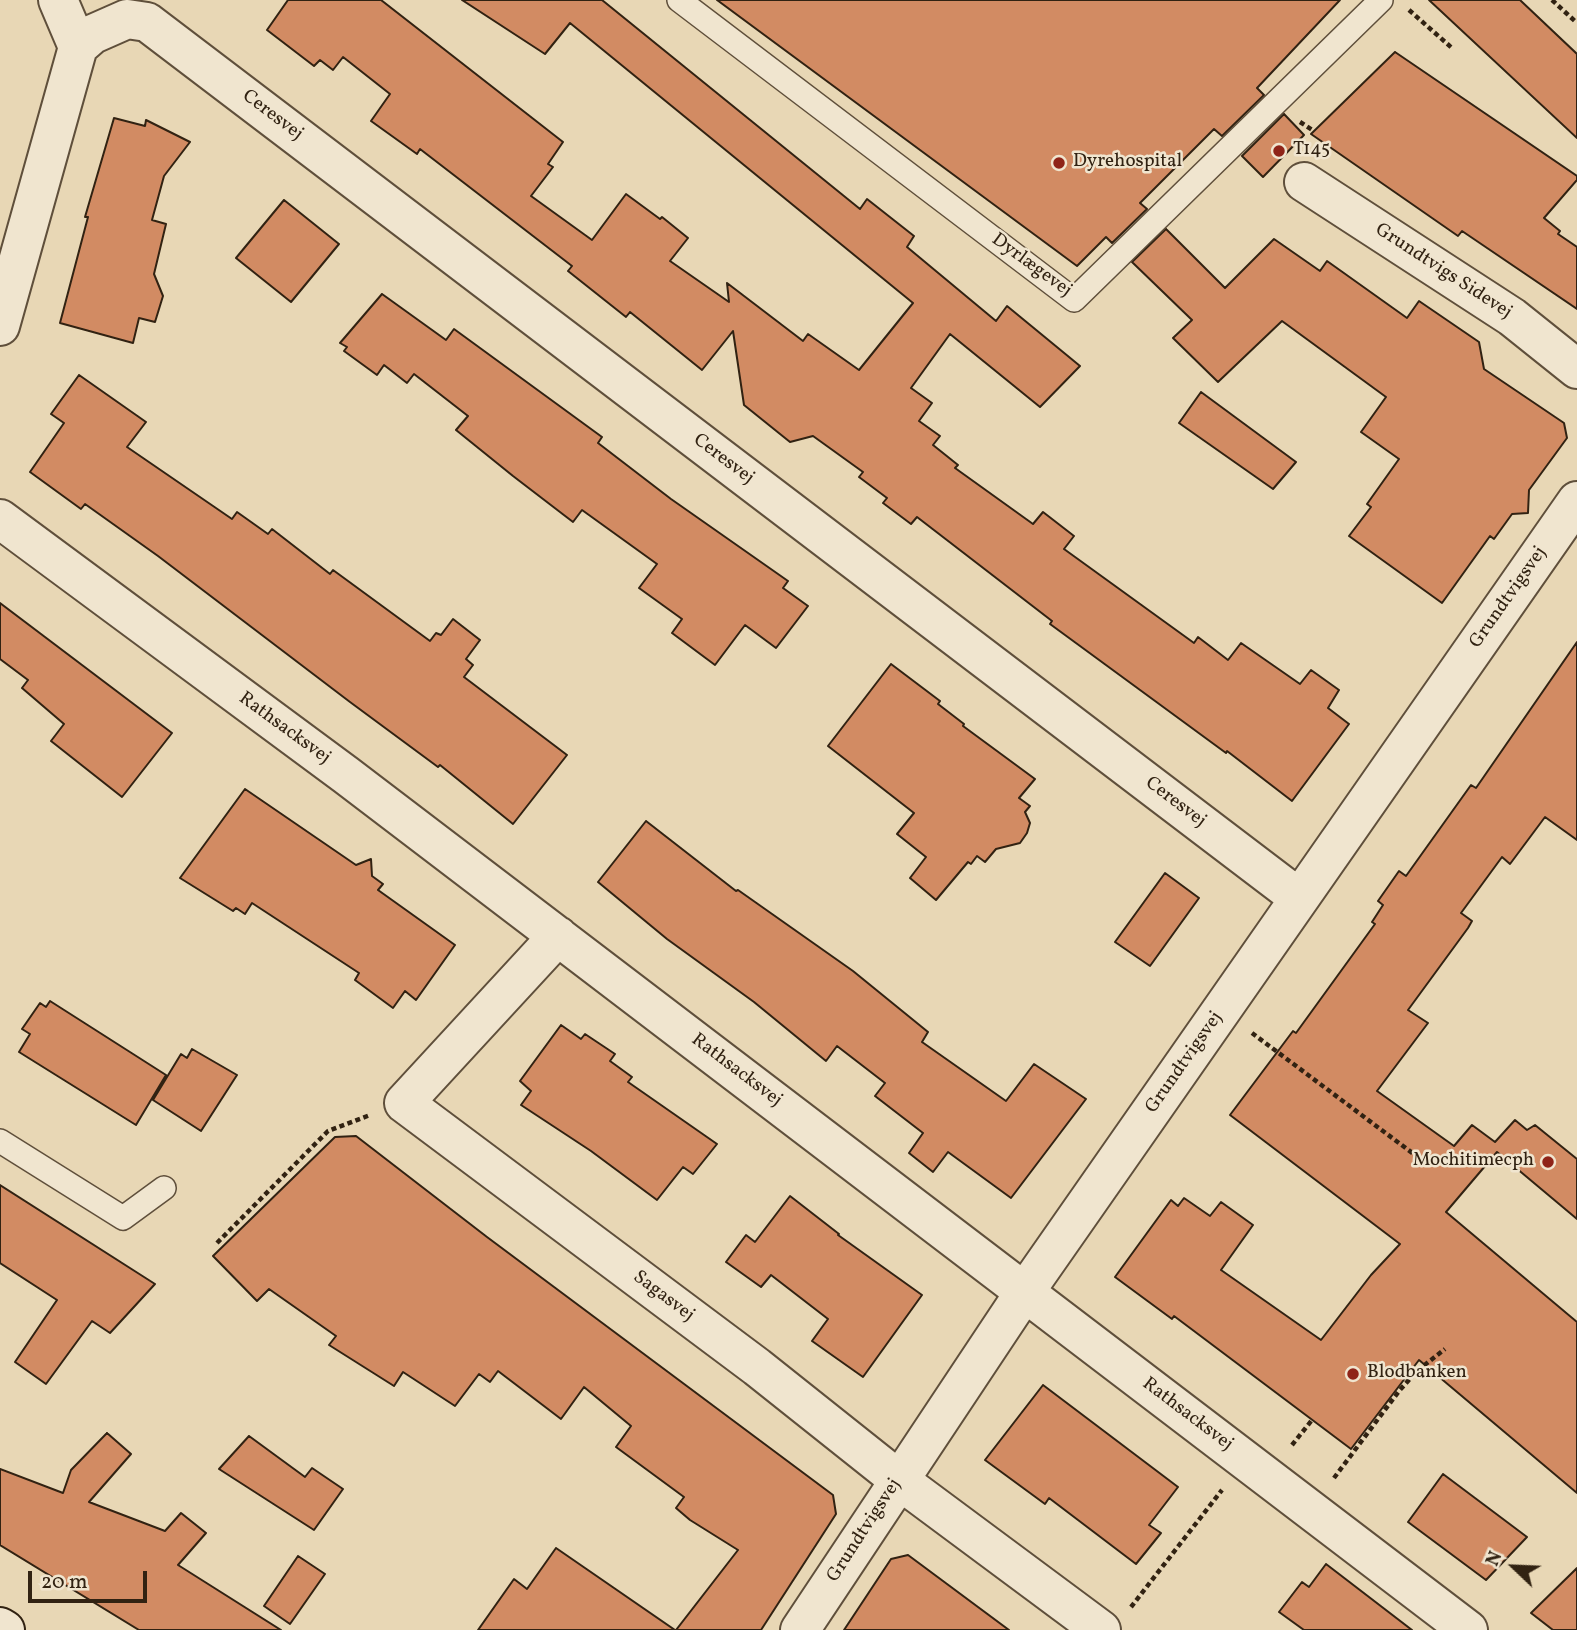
<!DOCTYPE html>
<html>
<head>
<meta charset="utf-8">
<style>
  body { margin:0 }
  #map { position:relative; width:1577px; height:1630px; overflow:hidden; background:#e8d7b5; font-family:Vollkorn,serif }
  canvas { display:block }
  .north { position:absolute; left:1479px; top:1532px; width:70px; height:70px; -webkit-text-stroke:5px #f0e5cf; paint-order:stroke; rotate:293deg; font-size:19px; font-weight:700; line-height:28px; text-align:center; color:#312212 }
  .north::after { content:''; display:block; margin:auto; width:24px; height:32px; background:#312212; clip-path:polygon(50% 0,100% 100%,50% 72%,0 100%) }
  .scale { position:absolute; left:28px; top:1571px; width:119px; height:32px; box-sizing:border-box; border:4px solid #312212; border-top:0; padding-left:9px; font-size:21px; line-height:24px; white-space:nowrap; color:#312212; -webkit-text-stroke:5px #f0e5cf; paint-order:stroke }
</style>
</head>
<body>
<div id="map">
<canvas width="1577" height="1630"></canvas>
<div class="north">N</div>
<div class="scale">20 m</div>
</div>
<script>
const context = document.querySelector('canvas').getContext('2d');
context.lineJoin = 'round';
function fillPath(path, color) { context.fillStyle = color; context.fill(path, 'evenodd'); }
const toPath = rows => new Path2D(rows.map(r => 'M' + r).join(''));
function stroke(path, color, width, dash) { context.strokeStyle = color; context.lineWidth = width; context.lineCap = dash ? 'butt' : 'round'; context.setLineDash(dash || []); context.stroke(path); }
function label(font, color, halo, rows, align = 'center') {
  context.font = font + ' Vollkorn,serif'; context.lineWidth = 5; context.setLineDash([]); context.textBaseline = 'middle'; context.strokeStyle = halo; context.fillStyle = color; for (const [text, x, y, turn = 0] of rows) {
    context.save(); context.translate(x, y); context.rotate((+turn || 0) * Math.PI / 180); context.textAlign = isNaN(turn) ? turn : align; if (halo) context.strokeText(text, 0, 0); context.fillText(text, 0, 0); context.restore();
  }
}
const building = toPath([
  [288,0,381,0,563,142,548,164,553,167,531,196,592,240,626,194,660,219,662,217,688,238,670,261,729,302,727,283,803,341,808,334,859,370,913,303,570,23,545,54,462,0,602,0,860,209,867,199,914,236,907,247,996,321,1007,306,1080,366,1040,407,950,334,911,388,932,403,919,421,940,436,933,445,958,465,955,468,1033,524,1043,512,1074,536,1064,549,1194,643,1198,637,1228,660,1241,643,1300,684,1311,670,1339,690,1328,708,1349,724,1292,801,1227,751,1226,753,1050,624,1052,621,917,517,911,524,883,503,887,498,859,477,863,472,813,436,790,442,744,405,733,331,702,370,630,312,626,317,568,271,572,266,420,149,417,154,371,121,390,94,343,57,333,70,320,60,314,66,267,30,288,0],
  [717,0,1340,0,1257,88,1264,95,1222,136,1214,129,1140,203,1147,209,1112,243,1106,237,1077,266,717,0],
  [1429,0,1520,0,1577,54,1577,138,1429,0],
  [1395,52,1577,176,1577,180,1544,218,1560,231,1558,234,1577,247,1577,309,1462,231,1458,236,1311,134,1395,52],
  [1284,114,1304,135,1263,177,1242,156,1284,114],
  [114,118,145,126,146,120,190,142,164,176,152,220,166,224,154,274,163,296,155,322,139,318,133,343,60,323,88,217,85,217,114,118],
  [284,200,339,244,291,302,236,258,284,200],
  [1166,229,1225,288,1274,239,1320,271,1327,261,1407,318,1419,301,1479,342,1484,369,1564,423,1567,438,1529,490,1528,513,1512,514,1494,539,1490,536,1442,603,1349,536,1371,507,1367,504,1399,459,1361,432,1386,397,1282,321,1218,382,1173,338,1192,320,1132,262,1166,229],
  [382,294,446,340,454,329,602,437,598,443,671,499,788,581,783,588,808,606,776,648,745,625,715,665,672,633,682,619,639,588,657,564,582,510,573,522,513,476,456,430,468,416,414,374,407,383,384,365,377,375,344,351,347,347,340,343,382,294],
  [79,375,146,422,127,447,232,519,237,512,268,534,272,529,330,574,333,570,430,641,436,633,441,635,453,619,480,640,466,659,473,665,464,677,567,755,513,824,440,765,438,767,350,702,158,556,85,504,81,509,30,472,64,423,51,414,79,375],
  [1201,392,1296,462,1273,489,1179,423,1201,392],
  [0,603,172,733,122,797,51,741,64,724,22,688,28,680,0,659,0,603],
  [1577,642,1577,840,1545,817,1510,864,1502,857,1461,913,1472,921,1468,928,1408,1010,1428,1023,1377,1091,1454,1146,1472,1125,1495,1142,1515,1120,1527,1130,1535,1125,1577,1159,1577,1219,1497,1152,1446,1212,1577,1322,1577,1493,1419,1360,1351,1449,1174,1316,1172,1319,1115,1277,1171,1200,1178,1206,1184,1198,1210,1216,1221,1202,1253,1225,1221,1270,1321,1340,1371,1275,1400,1244,1230,1115,1293,1031,1296,1033,1375,924,1372,922,1383,905,1378,901,1399,871,1406,876,1471,785,1476,788,1577,642],
  [891,664,940,701,938,704,964,724,963,726,1035,779,1019,798,1030,806,1025,812,1030,823,1027,833,1020,843,996,849,985,862,977,856,971,864,968,862,936,900,910,878,926,857,897,834,914,813,828,746,891,664],
  [245,789,356,865,371,859,372,876,383,884,378,890,455,945,416,1000,405,991,393,1008,355,980,359,973,252,903,245,914,236,908,233,911,180,878,245,789],
  [646,821,736,891,738,890,853,971,928,1032,922,1042,1006,1101,1034,1064,1086,1099,1011,1198,948,1152,933,1172,909,1153,923,1133,875,1096,885,1083,837,1046,826,1061,754,1002,667,939,598,882,646,821],
  [1165,873,1199,898,1150,966,1115,942,1165,873],
  [50,1001,166,1075,136,1125,19,1052,30,1034,22,1029,40,1003,46,1007,50,1001],
  [561,1025,581,1039,585,1034,615,1054,610,1061,632,1077,628,1082,717,1144,693,1174,683,1167,657,1200,591,1151,521,1105,531,1091,520,1081,561,1025],
  [192,1049,237,1075,201,1131,153,1100,181,1054,187,1058,192,1049],
  [356,1136,487,1237,833,1495,836,1514,761,1630,676,1630,738,1550,690,1520,676,1508,684,1497,616,1447,631,1426,584,1387,561,1419,498,1371,490,1382,479,1374,455,1406,403,1372,394,1386,329,1345,336,1336,269,1289,257,1301,213,1256,335,1137,356,1136],
  [0,1185,155,1284,110,1333,92,1321,46,1384,15,1362,57,1300,0,1263,0,1185],
  [790,1196,839,1234,838,1235,922,1295,863,1377,812,1341,828,1319,771,1275,761,1287,726,1262,746,1235,755,1242,790,1196],
  [1043,1385,1178,1487,1149,1525,1161,1533,1136,1564,1049,1498,1045,1504,985,1460,1043,1385],
  [107,1433,131,1454,89,1502,165,1531,181,1513,206,1533,178,1565,281,1630,139,1630,0,1545,0,1469,63,1493,71,1470,107,1433],
  [249,1436,305,1477,312,1468,343,1489,314,1530,219,1469,249,1436],
  [1443,1474,1527,1537,1486,1580,1408,1522,1443,1474],
  [556,1548,675,1630,478,1630,514,1579,527,1589,556,1548],
  [908,1555,1009,1630,844,1630,891,1559,908,1555],
  [298,1556,325,1574,290,1624,264,1606,298,1556],
  [1326,1564,1412,1630,1304,1630,1279,1612,1302,1582,1309,1587,1326,1564],
  [1577,1568,1577,1630,1553,1630,1531,1613,1577,1568]
]);
fillPath(building, '#d28b63');
stroke(building, '#312212', 2);
const lane = toPath([
  [679,0,1074,300,1381,0],
  [0,1141,123,1218,164,1188]
]);
const street = toPath([
  [58,0,78,47],
  [1304,182,1512,317,1577,369],
  [0,326,78,47,93,34,127,19,147,22,1299,898],
  [0,519,346,775,1468,1630],
  [558,936,404,1103,757,1367,899,1480,1101,1630],
  [800,1630,1024,1293,1577,501]
]);
const secondary = toPath([
  [0,1627,5,1630]
]);
stroke(lane, '#5f4f3b', 26);
stroke(street, '#5f4f3b', 42);
stroke(secondary, '#312212', 42);
stroke(toPath([
  [1552,0,1577,23],
  [1409,10,1452,48],
  [1300,122,1314,131],
  [1252,1033,1427,1164],
  [217,1243,328,1131,370,1115],
  [1292,1445,1312,1420],
  [1334,1478,1399,1391,1417,1371,1445,1349],
  [1131,1607,1222,1490]
]), '#312212', 4.5, [5, 3.5]);
stroke(lane, '#f0e5cf', 23);
stroke(street, '#f0e5cf', 38);
stroke(secondary, '#f0e5cf', 38);
for (const [x, y, r, color] of [
  [1279,151,7,"#8f2418"],
  [1059,163,7,"#8f2418"],
  [1548,1162,7,"#8f2418"],
  [1353,1374,7,"#8f2418"]
]) { const dot = new Path2D(); dot.arc(x, y, r, 0, 2 * Math.PI); context.fillStyle = color; context.fill(dot); stroke(dot, '#f0e5cf', 2.5); }
label('19px', '#312212', '#f0e5cf', [
  ["Ceresvej",272,116,37],
  ["Dyrlægevej",1031,266,36],
  ["Grundtvigs Sidevej",1443,272,33],
  ["Ceresvej",723,460,37],
  ["Grundtvigsvej",1509,598,-55],
  ["Rathsacksvej",284,729,36],
  ["Ceresvej",1175,803,37],
  ["Grundtvigsvej",1185,1063,-55],
  ["Rathsacksvej",736,1071,37],
  ["Sagasvej",663,1297,37],
  ["Rathsacksvej",1187,1415,37],
  ["Grundtvigsvej",865,1531,-57]
]);
label('19px', '#312212', '#f0e5cf', [
  ["T145",1293,151],
  ["Dyrehospital",1073,163],
  ["Mochitimecph",1534,1162,"right"],
  ["Blodbanken",1367,1374]
], 'left');
</script>
</body>
</html>
